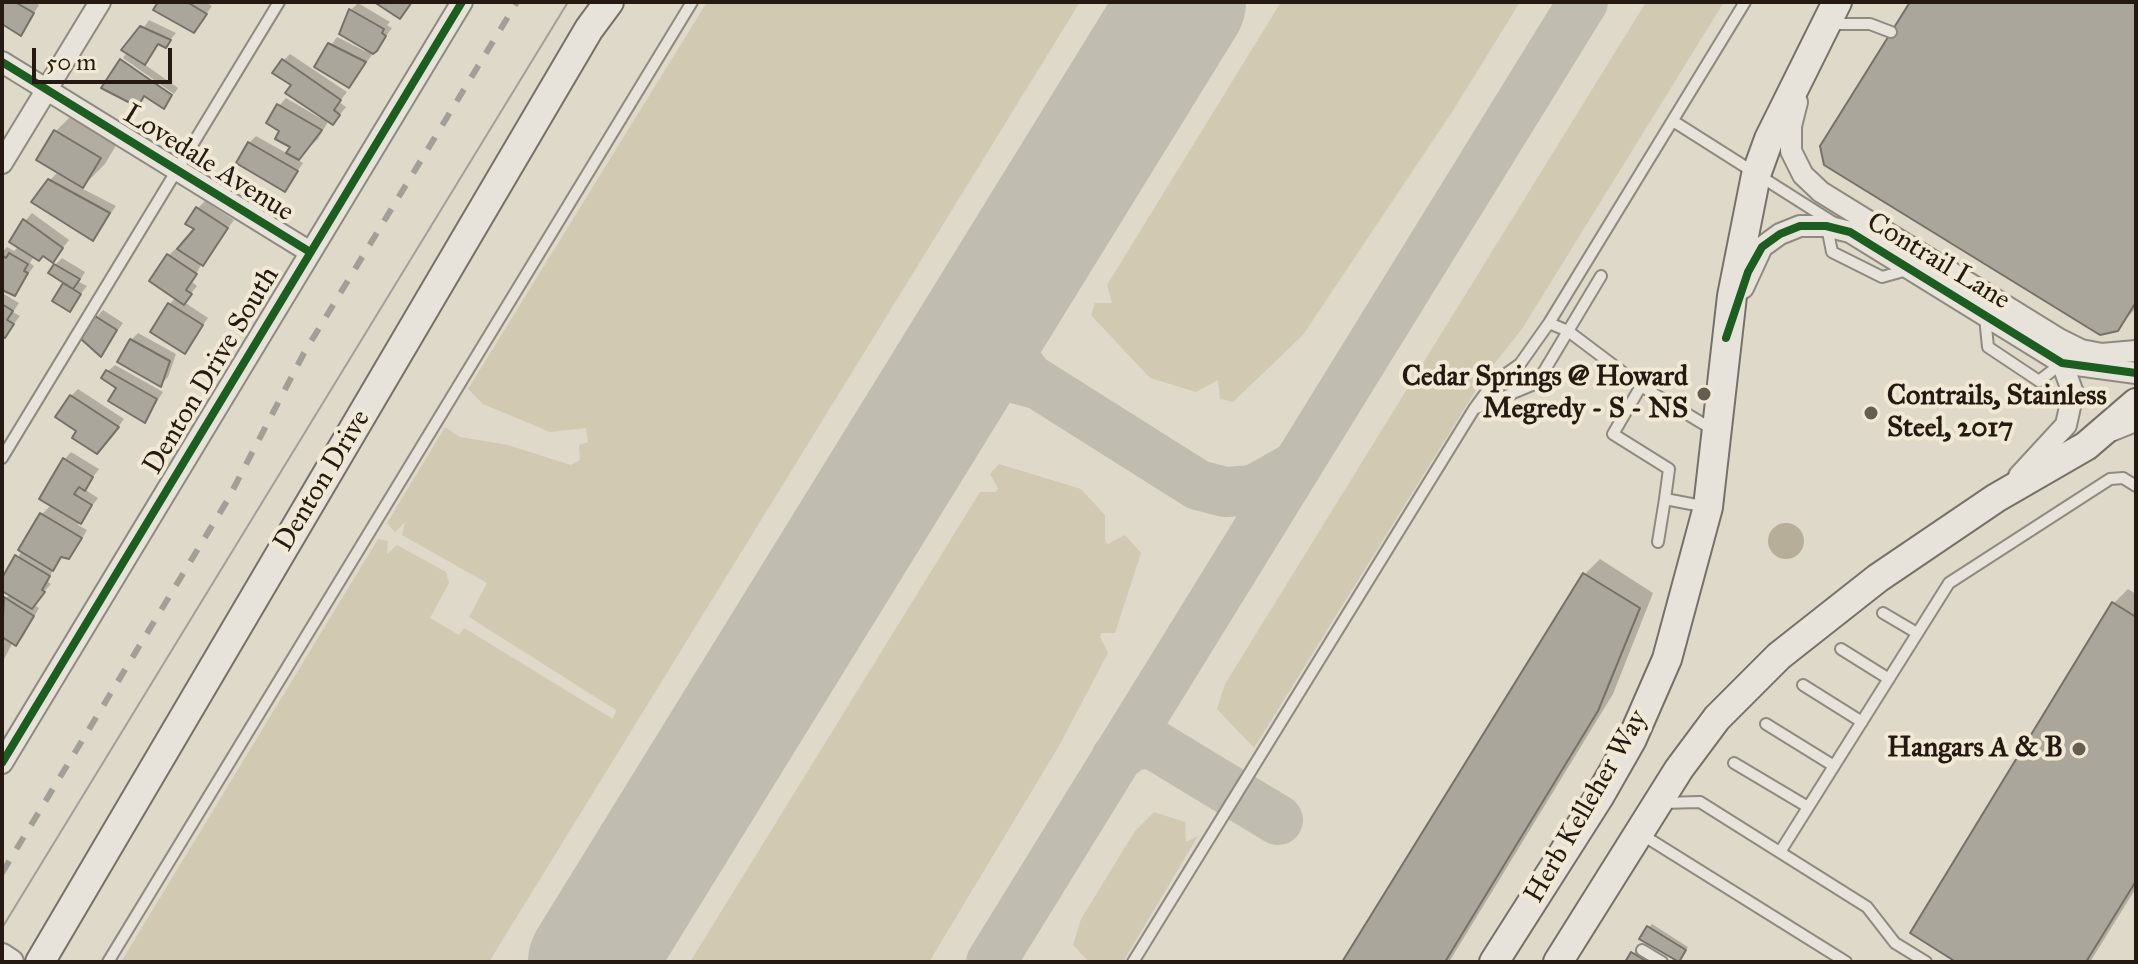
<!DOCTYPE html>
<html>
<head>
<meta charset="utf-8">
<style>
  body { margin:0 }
  #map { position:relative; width:2138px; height:964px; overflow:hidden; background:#dfd9c9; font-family:"IM FELL Great Primer",serif }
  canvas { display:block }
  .frame { position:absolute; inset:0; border:4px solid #251a11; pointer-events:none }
  .scale { position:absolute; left:32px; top:48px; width:140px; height:36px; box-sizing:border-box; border:4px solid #251a11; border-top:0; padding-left:10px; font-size:24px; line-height:28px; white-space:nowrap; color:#251a11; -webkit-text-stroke:6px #f1e9d5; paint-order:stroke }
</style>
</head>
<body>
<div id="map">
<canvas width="2138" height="964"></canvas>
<div class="frame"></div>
<div class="scale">50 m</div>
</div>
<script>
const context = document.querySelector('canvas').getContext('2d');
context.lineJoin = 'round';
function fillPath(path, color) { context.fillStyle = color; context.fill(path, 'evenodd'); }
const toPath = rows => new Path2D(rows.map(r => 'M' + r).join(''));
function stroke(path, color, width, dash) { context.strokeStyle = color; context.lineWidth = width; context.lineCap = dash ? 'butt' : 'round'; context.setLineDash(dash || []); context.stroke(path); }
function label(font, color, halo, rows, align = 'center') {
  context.font = font + ' "IM FELL Great Primer",serif'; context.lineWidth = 8; context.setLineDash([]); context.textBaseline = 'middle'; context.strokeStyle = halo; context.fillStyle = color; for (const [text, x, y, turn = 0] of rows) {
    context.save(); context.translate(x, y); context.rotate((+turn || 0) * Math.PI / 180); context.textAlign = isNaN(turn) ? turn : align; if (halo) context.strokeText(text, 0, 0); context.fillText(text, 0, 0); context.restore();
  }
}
fillPath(toPath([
  [707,2,1080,2,489,962,121,962,378,539,388,541,387,554,397,545,446,572,449,583,430,618,459,635,464,628,613,719,616,710,469,617,487,583,402,535,405,522,395,532,387,523,445,427,460,437,508,445,571,465,580,460,579,445,588,442,586,428,550,432,483,404,468,389],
  [1281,2,1520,2,1454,109,1303,335,1233,402,1220,399,1218,380,1196,392,1150,378,1091,315,1095,303,1112,303,1107,285],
  [1646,2,1724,2,1522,329,1486,374,1254,748,1217,709,1225,684],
  [999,464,1081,489,1105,515,1105,541,1108,544,1125,535,1141,553,1115,633,1101,633,1100,637,1108,653,1059,746,929,962,690,962,980,492,996,492,998,488,990,474],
  [1154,812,1185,822,1186,842,1198,836,1123,962,1089,962,1073,945,1081,919,1135,831]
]), '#d2c9b3');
fillPath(toPath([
  '1768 541a18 18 0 1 1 36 0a18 18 0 1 1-36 0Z'
]), '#b7ae99');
fillPath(toPath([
  [2,2,34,2,39,5,21,33,2,21],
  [160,2,205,2,212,6,194,31],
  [1911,2,2136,2,2136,308,2117,329],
  [358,3,390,22,387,25,392,28,349,86,317,66,337,37,365,51,351,10],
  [149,20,176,33,165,46,160,42,144,64,178,88,174,94,123,58],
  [290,54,347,92,339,102,346,107,333,123,329,120,318,139,297,159,303,163,285,189,249,143,256,136,288,154,292,146,282,130,279,106,286,98,320,118,322,115,293,85,283,61],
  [78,109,122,135,105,164,81,188,116,206,93,238,50,180,59,171,39,160,56,131],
  [205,201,234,220,201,265,192,282,197,286,184,302,208,318,184,352,169,305,176,297,152,281,169,255,197,229,198,208],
  [32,213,69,240,53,260,44,254,34,256,30,263,34,266,15,293,2,285,2,252,7,247,14,251,19,246,25,221],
  [62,258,85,272,79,282,87,286,69,309,55,300,66,282,55,265],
  [2,293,19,303,13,312,20,316,5,335],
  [103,310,123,323,101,354,96,318],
  [138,333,176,354,168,377,161,384,131,340],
  [115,365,163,392,144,421,107,372],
  [78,389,124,419,108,441,79,430,71,396],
  [71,452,99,469,84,489,98,498,78,525,87,530,76,549,68,557,63,556,54,567,48,582,51,584,33,604,39,608,23,637,16,644,13,642,2,663,2,603,10,594,2,586,42,514,52,504,64,460],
  [1600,559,1653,593,1613,694,1449,962,1346,962,1585,574],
  [2128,589,2136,594,2136,888,2090,962,1960,962,2113,604],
  [1652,924,1688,947,1681,958,1649,927],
  [1636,950,1656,962,1628,962]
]), '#0003');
stroke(toPath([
  [1005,289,1005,332,1014,359,1030,379,1198,485,1225,492,1254,490,1296,466],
  [931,410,952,391,983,378,1007,376,1039,385],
  [1116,758,1132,746,1151,743,1278,820],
  [991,962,1583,2]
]), '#c0bcb0', 50);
stroke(toPath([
  [591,962,1183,2]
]), '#c0bcb0', 126);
const building = toPath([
  [2,2,15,2,34,13,21,36,2,24,2,2],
  [158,2,187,2,207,14,194,33,153,10,158,2],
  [374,2,412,2,400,19,374,2],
  [1910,2,2136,2,2136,302,2118,331,2100,335,1824,165,1820,146,1910,2],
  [349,9,384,29,382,33,386,36,377,51,373,54,339,34,349,9],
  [140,26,171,40,166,48,158,44,145,65,121,50,140,26],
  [328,43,366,62,349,88,314,67,328,43],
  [120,59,172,95,164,109,144,96,138,107,101,88,120,59],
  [282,59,341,100,334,110,340,115,333,125,285,93,291,85,272,73,282,59],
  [277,104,322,130,299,160,286,153,290,147,275,139,279,131,266,123,277,104],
  [54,130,101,158,83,188,36,160,54,130],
  [248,142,298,171,285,192,236,163,248,142],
  [48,179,110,213,93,241,31,202,48,179],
  [196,207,228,228,203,266,177,249,194,229,185,224,196,207],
  [23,219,63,248,53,263,43,256,39,261,9,242,23,219],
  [9,253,28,264,24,271,28,273,15,296,2,290,2,255,6,258,9,253],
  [167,254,197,274,186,290,192,294,184,305,149,281,167,254],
  [54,264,80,279,73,289,48,273,54,264],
  [63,283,81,294,70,312,52,301,63,283],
  [168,303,203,325,185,354,150,332,168,303],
  [2,304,13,311,7,320,14,324,5,338,2,336,2,304],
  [95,316,117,330,101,357,81,339,95,316],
  [130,339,170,361,161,387,117,362,130,339],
  [106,370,157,399,145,423,108,401,116,388,101,378,106,370],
  [70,395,119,427,97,454,72,438,76,431,55,417,70,395],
  [63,458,93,477,85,491,79,487,74,494,92,505,81,524,39,499,63,458],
  [40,513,82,538,69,559,61,557,53,571,18,550,40,513],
  [15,555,50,576,42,590,45,592,32,609,2,591,2,578,15,555],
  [1583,573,1640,608,1598,711,1445,962,1342,962,1583,573],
  [4,597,34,616,16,646,2,637,4,597],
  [2112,602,2136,617,2136,881,2086,962,1956,962,1910,933,2112,602],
  [1647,926,1686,950,1679,962,1639,939,1647,926],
  [1631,952,1648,962,1625,962,1631,952]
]);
fillPath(building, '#aba69b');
stroke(building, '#757068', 2);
const service = toPath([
  [1831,24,1870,24,1891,32],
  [1673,121,1834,223],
  [1827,227,1832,252,1882,277,1907,270],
  [1985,317,1988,347,2039,381,2062,363],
  [1549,323,1568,331,1641,386,1715,431],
  [1641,386,1613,434,1669,469,1665,499,1707,507],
  [1477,408,1537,383,1601,276],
  [2114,435,2136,426],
  [2,458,279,2],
  [1658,542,1665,499],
  [1883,613,1917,633],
  [1841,649,1889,679],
  [1803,685,1862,722],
  [1766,724,1834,766],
  [1734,763,1808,807],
  [1661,803,1700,802,1867,907,1895,943,1926,962],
  [1641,834,1846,962],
  [1780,852,1949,583,2110,479,2123,478,2136,486],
  [1642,950,1662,962],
  [108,962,692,2],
  [1133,962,1474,409,1493,383,1520,364,1549,323,1745,2]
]);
const minor = toPath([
  [2,62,310,252],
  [1797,102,1791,126,1791,151,1803,175,1821,192,2059,339,2081,350,2102,354,2136,351],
  [2,163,100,2],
  [1743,288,1762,247,1780,234,1800,226,1826,226,1850,232,2062,363,2136,373],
  [2019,476,2066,425,2073,393,2062,363],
  [2,763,462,2]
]);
const tertiary = toPath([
  [2,956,11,962]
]);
const secondary = toPath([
  [40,962,589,29,609,2],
  [1494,962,1599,797,1632,739,1667,659,1708,507,1732,296,1756,175,1769,139,1837,2],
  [1558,962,1679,769,1717,718,1779,656,1878,578,1996,498,2086,446,2136,403]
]);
stroke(service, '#8f8a80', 14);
stroke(minor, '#8f8a80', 24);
stroke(tertiary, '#8f8a80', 28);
stroke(secondary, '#757068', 32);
stroke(service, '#e7e3db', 10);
stroke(minor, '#e7e3db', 20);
stroke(tertiary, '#e7e3db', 24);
stroke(secondary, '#e7e3db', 28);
stroke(toPath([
  [2,928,568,2]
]), '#a29e98', 2);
stroke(toPath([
  [2,873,227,501,304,353,517,2]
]), '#a29e98', 6, [14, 14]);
stroke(toPath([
  [2,62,310,252],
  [1726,338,1748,272,1762,247,1780,234,1800,226,1826,226,1850,232,2062,363,2136,373],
  [2,763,462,2]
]), '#1b5e20', 8);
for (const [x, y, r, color] of [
  [1704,394,8,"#665d51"],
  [1871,413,8,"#665d51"],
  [2079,749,8,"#665d51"]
]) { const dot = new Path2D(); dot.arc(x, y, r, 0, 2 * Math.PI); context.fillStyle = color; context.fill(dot); stroke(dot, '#f1e9d5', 3); }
label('28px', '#251a11', '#f1e9d5', [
  ["Lovedale Avenue",208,164,32],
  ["Contrail Lane",1938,262,31],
  ["Denton Drive South",212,371,-59],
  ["Denton Drive",323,481,-59],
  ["Herb Kelleher Way",1587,807,-60]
]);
label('bold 28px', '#251a11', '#f1e9d5', [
  ["Cedar Springs @ Howard",1688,378],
  ["Megredy - S - NS",1688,410],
  ["Contrails, Stainless",1887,397,"left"],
  ["Steel, 2017",1887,429,"left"],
  ["Hangars A & B",2063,749]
], 'right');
</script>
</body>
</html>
